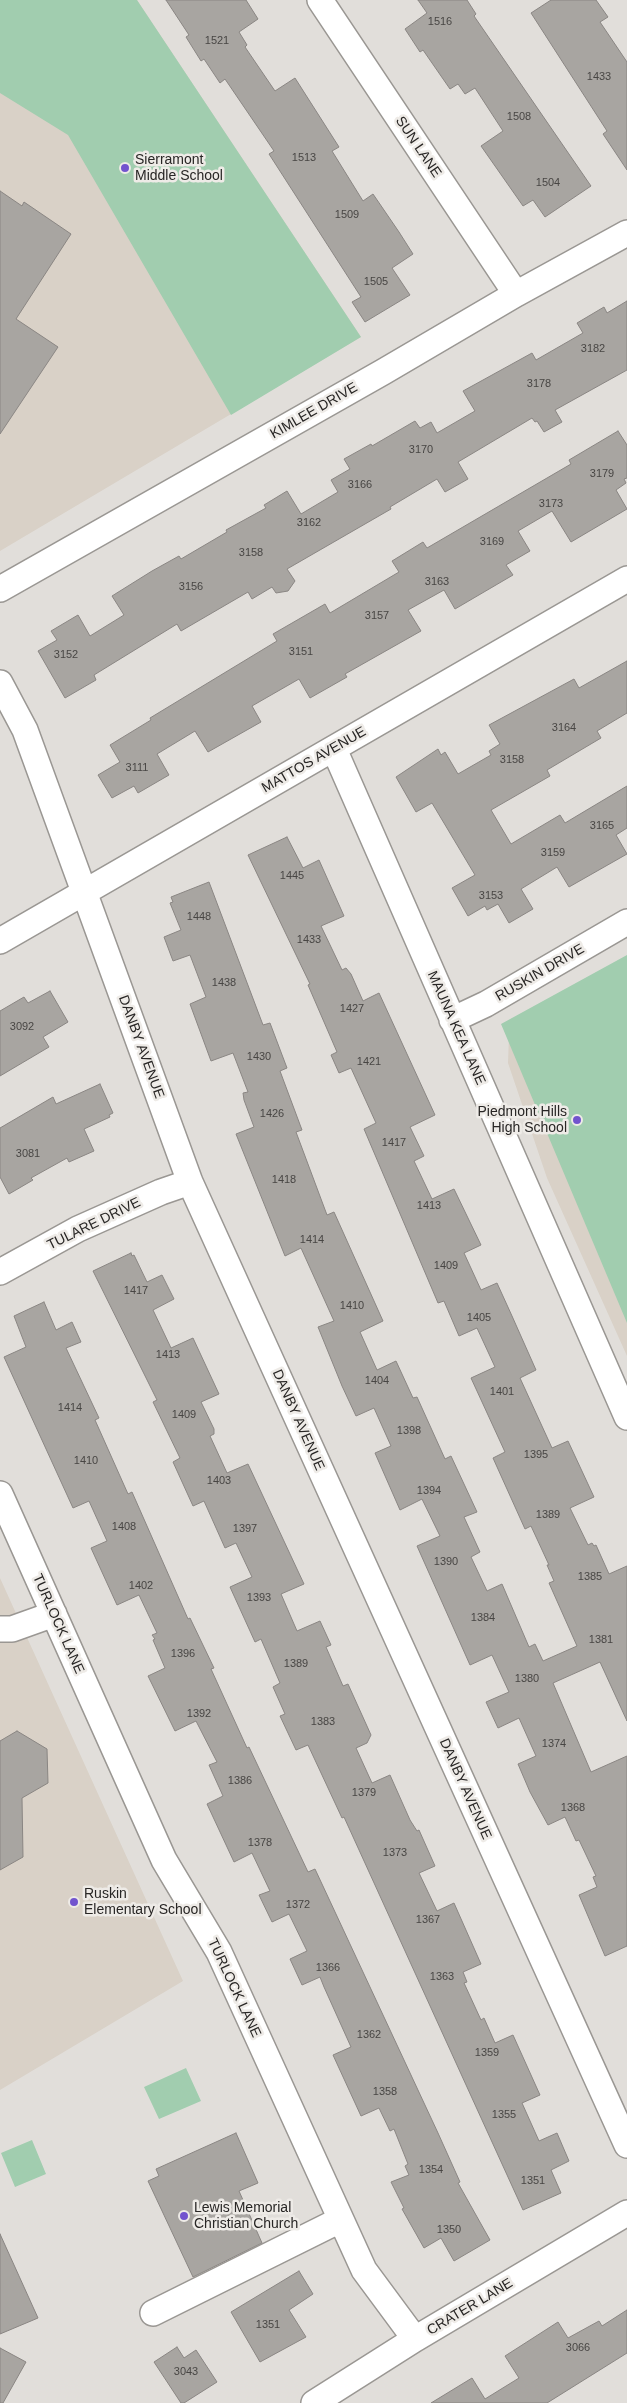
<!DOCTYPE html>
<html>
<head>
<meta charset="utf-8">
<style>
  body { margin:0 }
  canvas { display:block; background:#e1deda }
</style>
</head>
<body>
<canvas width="627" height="2403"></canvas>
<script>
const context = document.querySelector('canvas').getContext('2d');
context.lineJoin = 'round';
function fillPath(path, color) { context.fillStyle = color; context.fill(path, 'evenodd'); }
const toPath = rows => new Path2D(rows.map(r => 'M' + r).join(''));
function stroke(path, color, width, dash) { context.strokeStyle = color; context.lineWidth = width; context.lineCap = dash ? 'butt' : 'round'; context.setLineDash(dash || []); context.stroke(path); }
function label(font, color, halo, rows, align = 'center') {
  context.font = font + ' Arial,sans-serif'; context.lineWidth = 5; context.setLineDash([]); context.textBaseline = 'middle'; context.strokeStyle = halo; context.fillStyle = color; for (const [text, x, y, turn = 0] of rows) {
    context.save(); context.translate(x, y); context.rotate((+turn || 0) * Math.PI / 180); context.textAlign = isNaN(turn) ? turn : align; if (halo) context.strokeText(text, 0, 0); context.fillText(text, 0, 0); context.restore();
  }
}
fillPath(toPath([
  [0,0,137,0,361,337,0,551],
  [627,960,627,1356,547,1178,508,1063,509,1035],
  [0,1578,183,1981,0,2090]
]), '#d9d1c7');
fillPath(toPath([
  [0,0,137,0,361,337,231,415,68,135,0,93],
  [627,955,627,1323,501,1024],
  [186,2068,201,2101,159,2119,144,2087],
  [32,2140,46,2174,15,2187,1,2153]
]), '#a1cdaf');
const building = toPath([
  [166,0,246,0,258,19,239,32,247,45,245,47,275,91,295,78,339,147,332,151,363,201,373,194,399,232,413,254,392,268,410,295,365,322,352,302,361,297,269,154,274,151,225,79,220,83,204,59,201,61,186,37,189,35,166,0],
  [418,0,467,0,476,14,474,16,591,186,545,217,533,200,523,206,481,146,503,131,475,88,465,94,458,84,450,89,423,50,420,52,405,29,427,13,418,0],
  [551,0,596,0,608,17,600,22,627,62,627,170,603,134,607,131,531,13,551,0],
  [0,191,22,206,24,202,71,234,16,319,58,347,0,434,0,191],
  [627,301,627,370,555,410,562,422,544,432,537,421,535,422,532,418,458,462,468,479,445,492,437,479,390,507,391,509,287,569,295,581,288,591,276,593,272,587,252,599,248,592,181,631,177,624,94,675,96,680,65,698,38,651,57,640,51,631,78,615,90,636,124,615,112,596,152,571,179,556,181,559,227,532,226,530,266,508,264,505,287,491,301,514,338,492,331,480,350,469,344,459,371,444,372,446,415,421,420,428,431,422,437,433,475,411,463,391,532,353,536,360,583,333,577,323,604,307,607,313,627,301],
  [618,431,627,445,627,478,624,479,626,483,616,490,627,509,571,542,552,511,518,531,530,551,506,565,513,575,455,609,444,590,408,610,421,631,345,674,347,677,310,698,299,679,252,706,261,722,208,752,195,731,157,754,169,775,138,793,134,786,112,798,98,775,120,762,110,745,151,720,150,718,277,641,273,634,325,604,330,613,399,572,392,561,423,542,427,548,571,464,569,460,618,431],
  [627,661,627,713,597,731,601,738,547,770,550,776,491,810,511,844,560,815,565,823,627,786,627,828,616,835,627,854,569,887,557,867,521,889,533,909,509,923,498,904,487,910,485,906,468,916,452,888,475,875,432,803,416,812,396,777,438,749,441,755,445,752,458,774,491,755,489,751,500,744,489,725,574,679,579,688,627,661],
  [287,837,303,868,319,860,344,916,321,926,342,970,346,968,351,974,363,1001,379,993,435,1115,410,1127,424,1156,414,1161,432,1199,454,1189,481,1245,464,1253,481,1290,497,1283,512,1316,536,1370,520,1378,552,1448,568,1441,594,1497,570,1508,588,1545,592,1543,594,1546,596,1545,609,1574,627,1566,627,1721,600,1662,553,1683,591,1772,627,1756,627,1946,605,1956,579,1895,597,1887,593,1877,596,1876,579,1840,576,1841,565,1817,548,1825,530,1792,518,1764,536,1756,519,1718,498,1728,486,1702,509,1692,492,1655,470,1665,417,1546,440,1536,422,1499,400,1510,375,1453,391,1446,374,1408,356,1416,342,1386,318,1327,334,1321,301,1248,285,1256,236,1134,254,1127,244,1100,243,1093,248,1092,233,1053,211,1061,190,1004,206,997,190,955,173,961,164,937,181,930,170,903,173,902,171,897,209,882,263,1025,270,1023,287,1068,280,1071,302,1130,296,1132,327,1215,334,1212,383,1321,360,1332,377,1370,396,1361,413,1398,417,1397,445,1459,451,1456,477,1512,464,1517,480,1552,471,1557,487,1591,502,1584,529,1647,535,1644,543,1661,577,1646,549,1583,554,1581,547,1565,549,1565,531,1526,525,1529,493,1458,505,1452,471,1378,495,1367,477,1328,459,1336,444,1301,438,1303,364,1129,376,1123,351,1068,339,1073,331,1055,337,1052,308,985,310,984,248,855,287,837],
  [50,991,68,1022,43,1037,49,1047,0,1076,0,1011,24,997,28,1003,50,991],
  [100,1084,113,1113,109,1115,110,1117,84,1129,94,1151,69,1162,67,1158,31,1178,33,1180,9,1194,0,1177,0,1128,53,1097,56,1104,100,1084],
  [131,1253,132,1256,134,1255,147,1282,162,1275,174,1299,153,1310,171,1348,193,1338,219,1394,201,1402,214,1429,214,1434,210,1436,227,1473,248,1464,304,1584,281,1594,297,1631,320,1621,331,1645,326,1647,343,1686,348,1684,371,1735,367,1743,356,1748,372,1783,390,1775,410,1820,417,1831,419,1830,435,1866,419,1873,437,1911,454,1903,481,1964,463,1972,467,1982,464,1983,481,2020,484,2018,495,2043,513,2035,540,2095,522,2103,539,2141,557,2133,569,2161,551,2170,561,2193,523,2210,344,1817,342,1818,308,1745,296,1750,280,1716,285,1714,273,1687,280,1683,261,1639,255,1642,230,1587,252,1577,236,1543,225,1548,204,1501,193,1506,173,1462,180,1458,153,1402,157,1400,93,1271,131,1253],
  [44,1302,56,1330,72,1322,81,1342,66,1348,99,1418,95,1420,128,1494,132,1492,188,1619,190,1618,214,1668,211,1669,247,1748,249,1747,308,1872,315,1869,438,2133,460,2182,458,2183,490,2240,454,2261,441,2238,424,2248,402,2209,404,2208,391,2182,409,2175,405,2166,408,2164,394,2129,390,2131,379,2108,361,2116,333,2055,351,2047,324,1987,320,1977,302,1985,290,1959,307,1951,289,1914,272,1922,259,1895,270,1891,252,1853,234,1862,207,1804,223,1796,209,1765,217,1762,196,1721,175,1731,148,1676,165,1668,153,1640,155,1639,152,1635,157,1633,139,1595,117,1605,91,1548,107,1541,89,1501,73,1508,4,1357,26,1347,14,1316,44,1302],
  [17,1731,47,1749,48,1783,22,1798,23,1857,0,1870,0,1741,17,1731],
  [236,2133,258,2183,239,2191,262,2243,193,2277,148,2181,159,2176,156,2169,236,2133],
  [0,2234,38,2318,0,2334,0,2234],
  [299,2271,313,2294,289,2310,306,2337,260,2362,231,2312,299,2271],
  [627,2310,627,2353,547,2403,431,2403,472,2378,485,2399,519,2378,505,2356,558,2322,568,2338,599,2321,602,2326,627,2310],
  [177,2347,184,2358,196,2350,217,2382,184,2403,181,2403,154,2362,177,2347],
  [0,2348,26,2362,3,2403,0,2403,0,2348]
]);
fillPath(building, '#a8a5a1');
stroke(building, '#8a8683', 1);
const minor = toPath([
  [320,0,516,294],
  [0,589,383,372,516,294,627,233],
  [0,683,25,730,190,1182,627,2145],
  [334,749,627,1417],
  [0,941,627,579],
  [452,1020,486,1004,627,922],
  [0,1272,78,1229,161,1192,190,1182],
  [0,1494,164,1860,219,1952,364,2270,415,2339],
  [0,1629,12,1629,54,1614],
  [153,2313,340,2220],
  [314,2403,415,2339,627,2213]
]);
stroke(minor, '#9a9793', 28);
stroke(minor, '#fff', 25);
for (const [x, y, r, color] of [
  [125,168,5,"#7254ce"],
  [577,1120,5,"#7254ce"],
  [74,1902,5,"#7254ce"],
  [184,2216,5,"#7254ce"]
]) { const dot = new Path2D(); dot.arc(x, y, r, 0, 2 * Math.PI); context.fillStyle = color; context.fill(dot); stroke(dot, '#eeebe7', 2); }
label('11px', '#484644', null, [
  ["1516",440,22],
  ["1521",217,41],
  ["1433",599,77],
  ["1508",519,117],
  ["1513",304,158],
  ["1504",548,183],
  ["1509",347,215],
  ["1505",376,282],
  ["3182",593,349],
  ["3178",539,384],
  ["3170",421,450],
  ["3179",602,474],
  ["3166",360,485],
  ["3173",551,504],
  ["3162",309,523],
  ["3169",492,542],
  ["3158",251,553],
  ["3163",437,582],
  ["3156",191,587],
  ["3157",377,616],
  ["3151",301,652],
  ["3152",66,655],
  ["3164",564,728],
  ["3158",512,760],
  ["3111",137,768],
  ["3165",602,826],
  ["3159",553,853],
  ["1445",292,876],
  ["3153",491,896],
  ["1448",199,917],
  ["1433",309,940],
  ["1438",224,983],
  ["1427",352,1009],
  ["3092",22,1027],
  ["1430",259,1057],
  ["1421",369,1062],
  ["1426",272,1114],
  ["1417",394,1143],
  ["3081",28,1154],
  ["1418",284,1180],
  ["1413",429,1206],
  ["1414",312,1240],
  ["1409",446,1266],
  ["1417",136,1291],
  ["1410",352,1306],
  ["1405",479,1318],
  ["1413",168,1355],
  ["1404",377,1381],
  ["1401",502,1392],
  ["1414",70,1408],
  ["1409",184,1415],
  ["1398",409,1431],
  ["1395",536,1455],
  ["1410",86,1461],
  ["1403",219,1481],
  ["1394",429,1491],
  ["1389",548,1515],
  ["1408",124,1527],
  ["1397",245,1529],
  ["1390",446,1562],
  ["1385",590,1577],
  ["1402",141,1586],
  ["1393",259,1598],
  ["1384",483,1618],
  ["1381",601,1640],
  ["1396",183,1654],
  ["1389",296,1664],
  ["1380",527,1679],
  ["1392",199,1714],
  ["1383",323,1722],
  ["1374",554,1744],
  ["1386",240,1781],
  ["1379",364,1793],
  ["1368",573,1808],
  ["1378",260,1843],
  ["1373",395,1853],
  ["1372",298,1905],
  ["1367",428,1920],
  ["1366",328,1968],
  ["1363",442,1977],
  ["1362",369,2035],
  ["1359",487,2053],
  ["1358",385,2092],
  ["1355",504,2115],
  ["1354",431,2170],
  ["1351",533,2181],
  ["1350",449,2230],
  ["1351",268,2325],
  ["3066",578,2348],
  ["3043",186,2372]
]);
label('14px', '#282625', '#eeebe7', [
  ["SUN LANE",418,147,56],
  ["KIMLEE DRIVE",314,411,-30],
  ["MATTOS AVENUE",314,760,-30],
  ["RUSKIN DRIVE",540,973,-30],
  ["MAUNA KEA LANE",456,1028,66],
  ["DANBY AVENUE",141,1047,70],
  ["TULARE DRIVE",94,1224,-26],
  ["DANBY AVENUE",298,1420,66],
  ["TURLOCK LANE",58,1624,66],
  ["DANBY AVENUE",465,1789,66],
  ["TURLOCK LANE",234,1988,65],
  ["CRATER LANE",470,2307,-31]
]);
label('14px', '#282625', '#eeebe7', [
  ["Sierramont",135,160],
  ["Middle School",135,176],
  ["Piedmont Hills",567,1112,"right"],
  ["High School",567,1128,"right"],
  ["Ruskin",84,1894],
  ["Elementary School",84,1910],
  ["Lewis Memorial",194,2208],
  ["Christian Church",194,2224]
], 'left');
</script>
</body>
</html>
